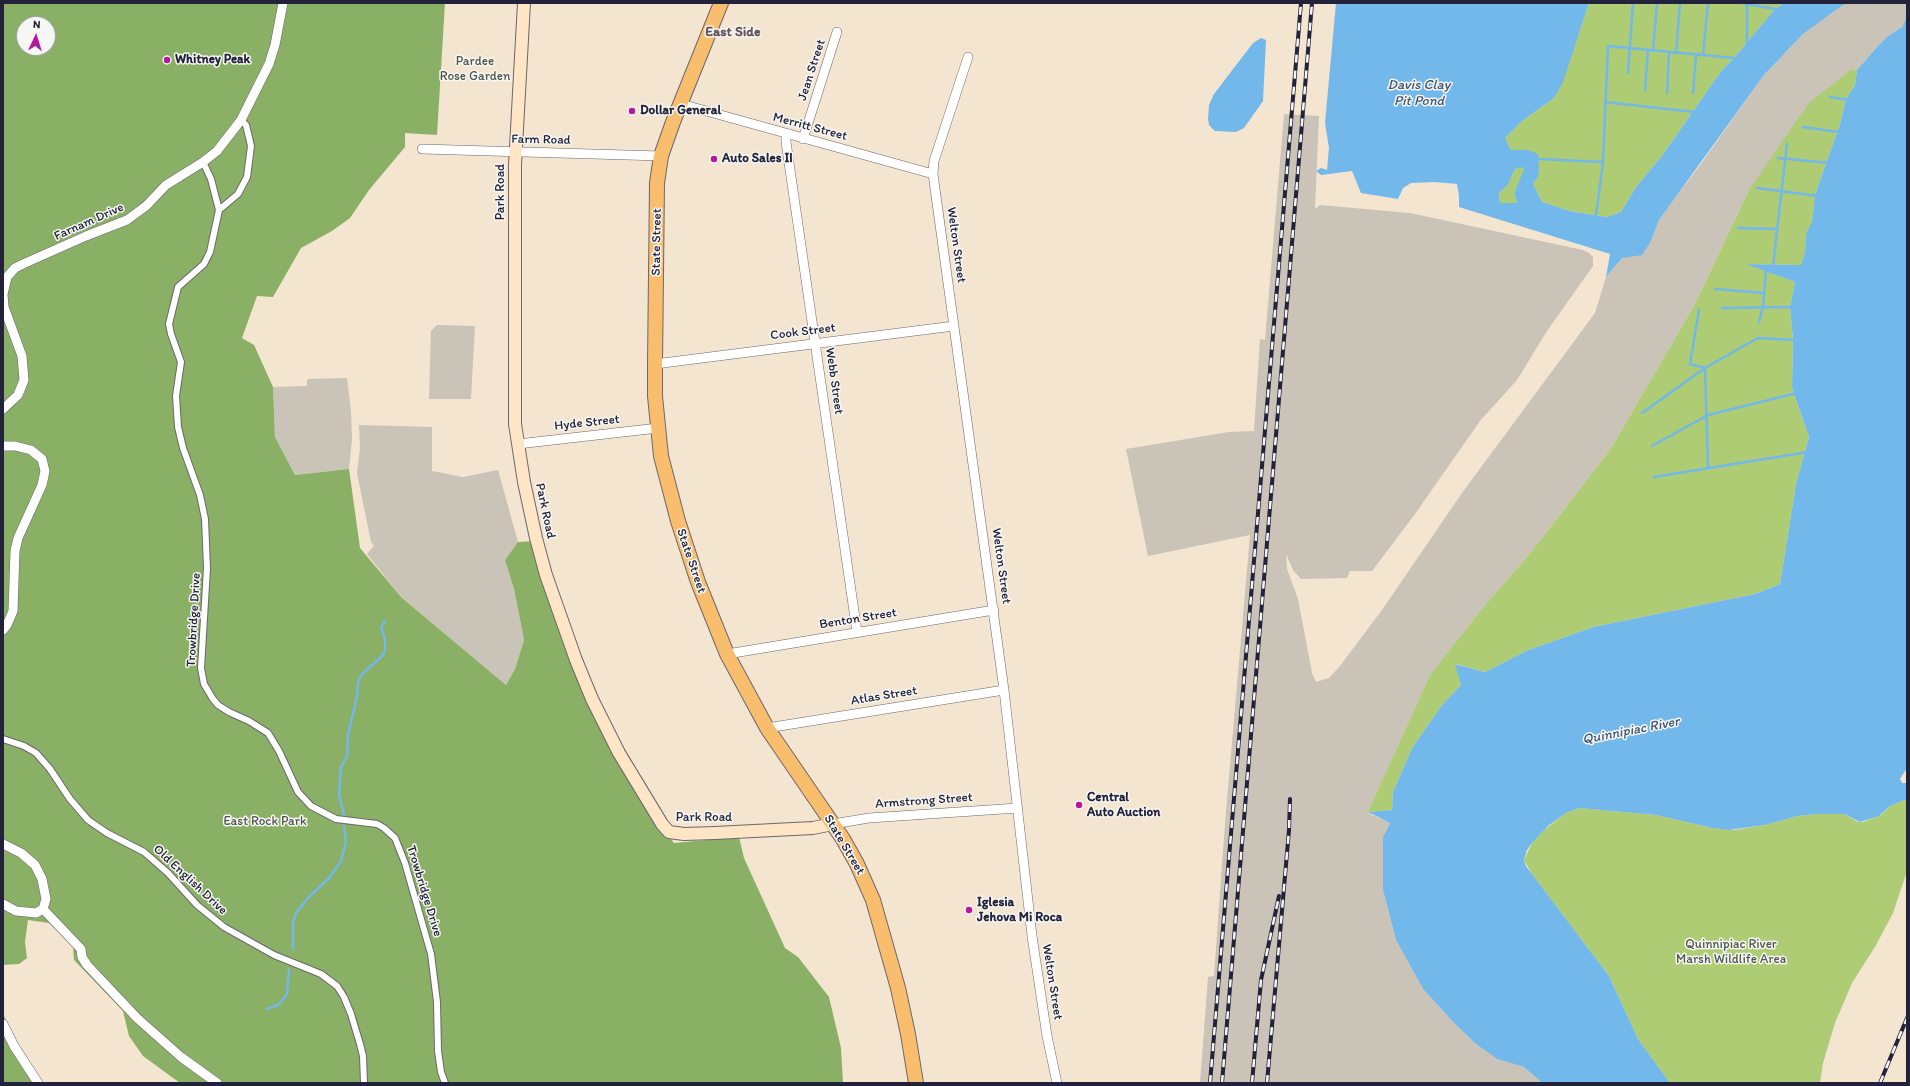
<!DOCTYPE html>
<html>
<head>
<meta charset="utf-8">
<style>
  body { margin:0 }
  #map { position:relative; width:1910px; height:1086px; overflow:hidden; background:#f4e5d0; font-family:Itim,sans-serif }
  canvas { display:block }
  .frame { position:absolute; inset:0; border:4px solid #22223b; pointer-events:none }
  .north { position:absolute; left:16px; top:16px; width:40px; height:40px; box-sizing:border-box; background:#f6f6f2; border:1px solid #a1a1a9; border-radius:50%; rotate:4deg; font-size:11px; font-weight:700; line-height:16px; text-align:center; color:#22223b }
  .north::after { content:''; display:block; margin:auto; width:14px; height:18px; background:#b5179e; clip-path:polygon(50% 0,100% 100%,50% 72%,0 100%) }
</style>
</head>
<body>
<div id="map">
<canvas width="1910" height="1086"></canvas>
<div class="frame"></div>
<div class="north">N</div>
</div>
<script>
const context = document.querySelector('canvas').getContext('2d');
context.lineJoin = 'round';
function fillPath(path, color) { context.fillStyle = color; context.fill(path, 'evenodd'); }
const toPath = rows => new Path2D(rows.map(r => 'M' + r).join(''));
function stroke(path, color, width, dash) { context.strokeStyle = color; context.lineWidth = width; context.lineCap = dash ? 'butt' : 'round'; context.setLineDash(dash || []); context.stroke(path); }
function label(font, color, halo, rows, align = 'center') {
  context.font = font + ' Itim,sans-serif'; context.lineWidth = 3; context.setLineDash([]); context.textBaseline = 'middle'; context.strokeStyle = halo; context.fillStyle = color; for (const [text, x, y, turn = 0] of rows) {
    context.save(); context.translate(x, y); context.rotate((+turn || 0) * Math.PI / 180); context.textAlign = isNaN(turn) ? turn : align; if (halo) context.strokeText(text, 0, 0); context.fillText(text, 0, 0); context.restore();
  }
}
fillPath(toPath([
  [1850,3,1907,3,1906,19,1902,27,1888,36,1878,46,1857,70,1852,69,1749,190,1695,304,1610,450,1532,551,1480,611,1430,675,1368,813,1390,823,1383,837,1383,890,1396,940,1423,989,1455,1024,1476,1044,1497,1059,1524,1067,1542,1083,1200,1083,1208,977,1214,976,1225,823,1250,535,1148,556,1126,449,1229,432,1254,431,1260,339,1265,340,1284,114,1319,116,1315,209,1320,205,1410,213,1583,250,1589,253,1593,257,1593,266,1547,331,1517,380,1480,421,1415,514,1372,571,1350,571,1347,578,1301,579,1293,570,1286,554,1287,569,1298,599,1312,673,1316,682,1329,678,1340,666,1382,610,1462,493,1595,313,1606,277,1622,258,1651,241,1659,220,1674,199,1698,168,1764,75,1803,34,1843,5],
  [437,325,475,326,471,399,429,399,431,331],
  [347,378,351,411,352,439,349,469,295,475,275,437,273,387,307,386,307,379],
  [359,425,432,427,432,471,463,477,498,470,518,542,505,560,514,589,524,640,515,669,506,685,402,598,367,554,374,546,371,542,357,473,360,448]
]), '#c9c3b8');
fillPath(toPath([
  [1589,3,1784,3,1775,9,1734,58,1722,70,1661,157,1636,187,1621,212,1607,217,1570,211,1542,202,1533,184,1538,177,1528,150,1511,150,1505,138,1522,121,1554,98,1579,33],
  [1852,69,1857,70,1855,85,1846,99,1840,124,1815,195,1812,223,1806,234,1805,252,1801,265,1748,264,1795,282,1790,307,1793,340,1792,388,1809,437,1796,484,1780,584,1755,594,1593,627,1526,651,1485,672,1456,664,1461,685,1442,705,1412,748,1393,792,1392,810,1368,812,1430,675,1480,611,1532,551,1610,450,1695,304,1749,190,1809,103],
  [1526,166,1514,193,1517,203,1500,203,1499,193,1508,185,1515,169],
  [1907,799,1907,871,1893,913,1875,947,1852,983,1835,1023,1823,1063,1820,1083,1670,1083,1638,1039,1609,976,1532,874,1524,860,1532,843,1544,830,1566,813,1579,808,1656,815,1712,828,1735,830,1765,825,1798,816,1816,814,1844,814,1858,822,1863,822,1881,815,1890,806]
]), '#adcc74');
fillPath(toPath([
  [3,3,445,3,437,135,405,133,405,147,369,190,350,218,332,231,301,248,273,297,257,296,242,338,254,345,273,387,275,437,295,475,349,469,360,548,402,598,506,685,515,669,524,640,514,589,505,560,518,542,535,541,563,642,612,744,647,810,674,843,739,837,744,858,785,948,798,957,829,997,841,1048,843,1083,180,1083,143,1056,129,1036,123,1011,74,960,73,946,49,923,28,920,25,942,27,958,19,964,3,965],
  [24,24,48,24,48,48,24,48],
  [3,1014,22,1052,43,1083,3,1083]
]), '#8ab066');
fillPath(toPath([
  [1336,3,1589,3,1563,82,1554,98,1522,121,1505,138,1511,150,1528,150,1538,154,1539,170,1538,177,1533,184,1542,202,1570,211,1607,217,1621,212,1636,187,1661,157,1722,70,1734,58,1775,9,1784,3,1850,3,1843,5,1803,34,1764,75,1659,220,1651,241,1642,255,1622,258,1606,277,1610,254,1459,207,1459,196,1457,184,1435,182,1411,183,1403,188,1398,199,1361,193,1352,171,1321,175,1316,171,1321,168,1327,170,1329,148,1325,123],
  [1525,167,1514,193,1517,203,1500,203,1499,193,1508,185,1515,169],
  [1907,3,1907,768,1900,779,1902,783,1907,783,1907,799,1890,806,1879,816,1860,822,1844,814,1816,814,1798,816,1765,825,1729,830,1712,828,1656,815,1579,808,1566,813,1548,826,1532,843,1527,850,1524,860,1526,866,1609,976,1638,1039,1670,1083,1542,1083,1524,1067,1497,1059,1476,1044,1455,1024,1423,989,1396,940,1383,890,1383,837,1390,823,1368,812,1392,810,1393,792,1412,748,1442,705,1461,685,1455,664,1485,672,1526,651,1593,627,1755,594,1780,584,1796,484,1809,437,1792,388,1793,340,1790,307,1795,282,1746,264,1801,265,1805,252,1806,234,1812,222,1815,195,1840,124,1846,99,1855,85,1857,70,1878,46,1888,36,1902,27,1906,19],
  [1261,38,1266,40,1263,101,1244,128,1236,132,1215,131,1209,125,1208,119,1209,105,1214,94,1253,43]
]), '#73b8ea');
stroke(toPath([
  [1741,3,1775,9],
  [1747,42,1747,3],
  [1653,51,1657,3],
  [1676,53,1680,3],
  [1703,55,1708,3],
  [1628,73,1633,3],
  [1645,90,1648,50],
  [1667,93,1669,52],
  [1693,93,1696,55],
  [1830,97,1849,100],
  [1605,102,1694,112],
  [1803,127,1838,132],
  [1778,158,1829,163],
  [1538,159,1603,162,1608,46,1734,58],
  [1757,188,1818,196],
  [1596,216,1603,162],
  [1738,228,1776,229],
  [1773,266,1787,144],
  [1715,289,1764,293],
  [1722,308,1791,307],
  [1699,310,1690,364,1705,368,1758,338,1795,340],
  [1759,322,1763,307,1766,271,1768,271],
  [1705,368,1708,468],
  [1642,413,1705,368],
  [1652,446,1708,415,1797,393],
  [1654,477,1808,452],
  [344,815,339,795,341,767,347,756,348,735,357,697,358,682,362,674,383,655,385,650,385,639,381,628,385,621],
  [293,949,293,923,296,913,308,898,330,877,341,861,346,841,344,826],
  [267,1009,278,1005,287,994,289,969]
]), '#73b8ea', 2.5);
const pedestrian = toPath([
  [203,162,211,179,219,210,210,252,204,264,178,287,169,324,171,334,181,362,176,396,178,427,183,448,200,495,205,519,207,568,201,668,204,684,213,699,218,705,229,712,249,721,268,733,279,751,298,792,311,806,336,819,377,824,384,828,395,838,405,863,431,954,437,1002,438,1051,441,1072,445,1083],
  [219,210,238,194,247,177,251,146,246,125,241,120],
  [3,739,24,746,36,753,50,769,70,799,88,820,107,833,144,852,168,873,197,905,224,927,274,955,321,974,337,986,344,997,351,1014,360,1044,363,1056,364,1083]
]);
const minor = toPath([
  [968,57,934,161,933,174,1004,690,1032,936,1047,1036,1057,1083],
  [681,104,933,174],
  [786,134,786,142,857,632],
  [803,139,837,32],
  [422,149,661,156],
  [655,364,954,326],
  [3,409,18,395,24,380,22,356,4,307,3,294,7,277,15,268,23,264,86,236,127,220,146,206,166,185,203,162,217,151,241,120,269,64,275,45,283,3],
  [518,444,658,428],
  [3,446,15,446,31,450,42,459,45,471,42,485,18,538,15,551,13,611,7,625,3,630],
  [727,654,994,610],
  [767,728,1004,690],
  [833,824,869,818,1018,808],
  [3,844,21,853,35,865,42,879,46,899,43,909,36,913,16,911,3,904],
  [43,909,81,949,82,957,87,965,137,1018,181,1057,217,1083],
  [3,1024,14,1046,38,1083]
]);
const secondary = toPath([
  [524,3,515,165,515,424,524,482,536,538,546,575,576,660,592,699,619,753,662,824,669,832,684,834,715,833,813,828,833,824]
]);
const primary = toPath([
  [721,3,673,122,661,156,657,183,655,364,655,396,661,456,678,521,698,582,727,654,767,728,843,839,857,864,873,900,898,988,908,1034,916,1083]
]);
stroke(pedestrian, '#6c666f', 8);
stroke(minor, '#6c666f', 10);
stroke(secondary, '#6c666f', 14);
stroke(primary, '#6c666f', 16);
stroke(pedestrian, '#fff', 6);
stroke(minor, '#fff', 9);
stroke(secondary, '#fde5c5', 12);
stroke(primary, '#f9be6d', 14);
const rail = toPath([
  [1210,1083,1301,3],
  [1222,1083,1312,3],
  [1252,1083,1261,980,1279,896],
  [1267,1083,1289,830,1290,799],
  [1880,1083,1907,1018]
]);
stroke(rail, '#22223b', 4);
stroke(rail, '#f6f6f2', 2.5, [8]);
for (const [x, y, r, color] of [
  [167,60,4,"#b5179e"],
  [632,111,4,"#b5179e"],
  [714,159,4,"#b5179e"],
  [1079,805,4,"#b5179e"],
  [969,910,4,"#b5179e"]
]) { const dot = new Path2D(); dot.arc(x, y, r, 0, 2 * Math.PI); context.fillStyle = color; context.fill(dot); stroke(dot, '#f6f6f2', 1.5); }
label('bold 13px', '#22223b', '#f6f6f2', [
  ["Whitney Peak",175,60],
  ["Dollar General",640,111],
  ["Auto Sales II",722,159],
  ["Central",1087,798],
  ["Auto Auction",1087,813],
  ["Iglesia",977,903],
  ["Jehova Mi Roca",977,918]
], 'left');
label('13px', '#4c554c', '#f6f6f2', [
  ["Pardee",475,62],
  ["Rose Garden",475,77],
  ["East Rock Park",265,822],
  ["Quinnipiac River",1731,945],
  ["Marsh Wildlife Area",1731,960]
]);
label('13px', '#22223b', '#f6f6f2', [
  ["Jean Street",812,70,-72],
  ["Merritt Street",810,127,15],
  ["Farm Road",541,140,1],
  ["Park Road",501,192,-90],
  ["Farnam Drive",89,222,-24],
  ["State Street",657,242,-89],
  ["Welton Street",956,245,82],
  ["Cook Street",803,332,-7],
  ["Webb Street",834,381,82],
  ["Hyde Street",587,423,-6],
  ["Park Road",545,511,78],
  ["State Street",691,561,71],
  ["Welton Street",1001,566,82],
  ["Benton Street",858,619,-9],
  ["Trowbridge Drive",194,620,-87],
  ["Atlas Street",884,696,-9],
  ["Armstrong Street",924,801,-4],
  ["Park Road",704,818],
  ["State Street",844,845,59],
  ["Old English Drive",190,880,43],
  ["Trowbridge Drive",424,891,73],
  ["Welton Street",1052,982,81]
]);
label('bold 14px', '#66545c', '#f6f6f2', [
  ["East Side",733,32]
]);
label('italic 14px', '#3e5678', '#f6f6f2', [
  ["Davis Clay",1419,85],
  ["Pit Pond",1419,101],
  ["Quinnipiac River",1631,731,-11]
]);
</script>
</body>
</html>
